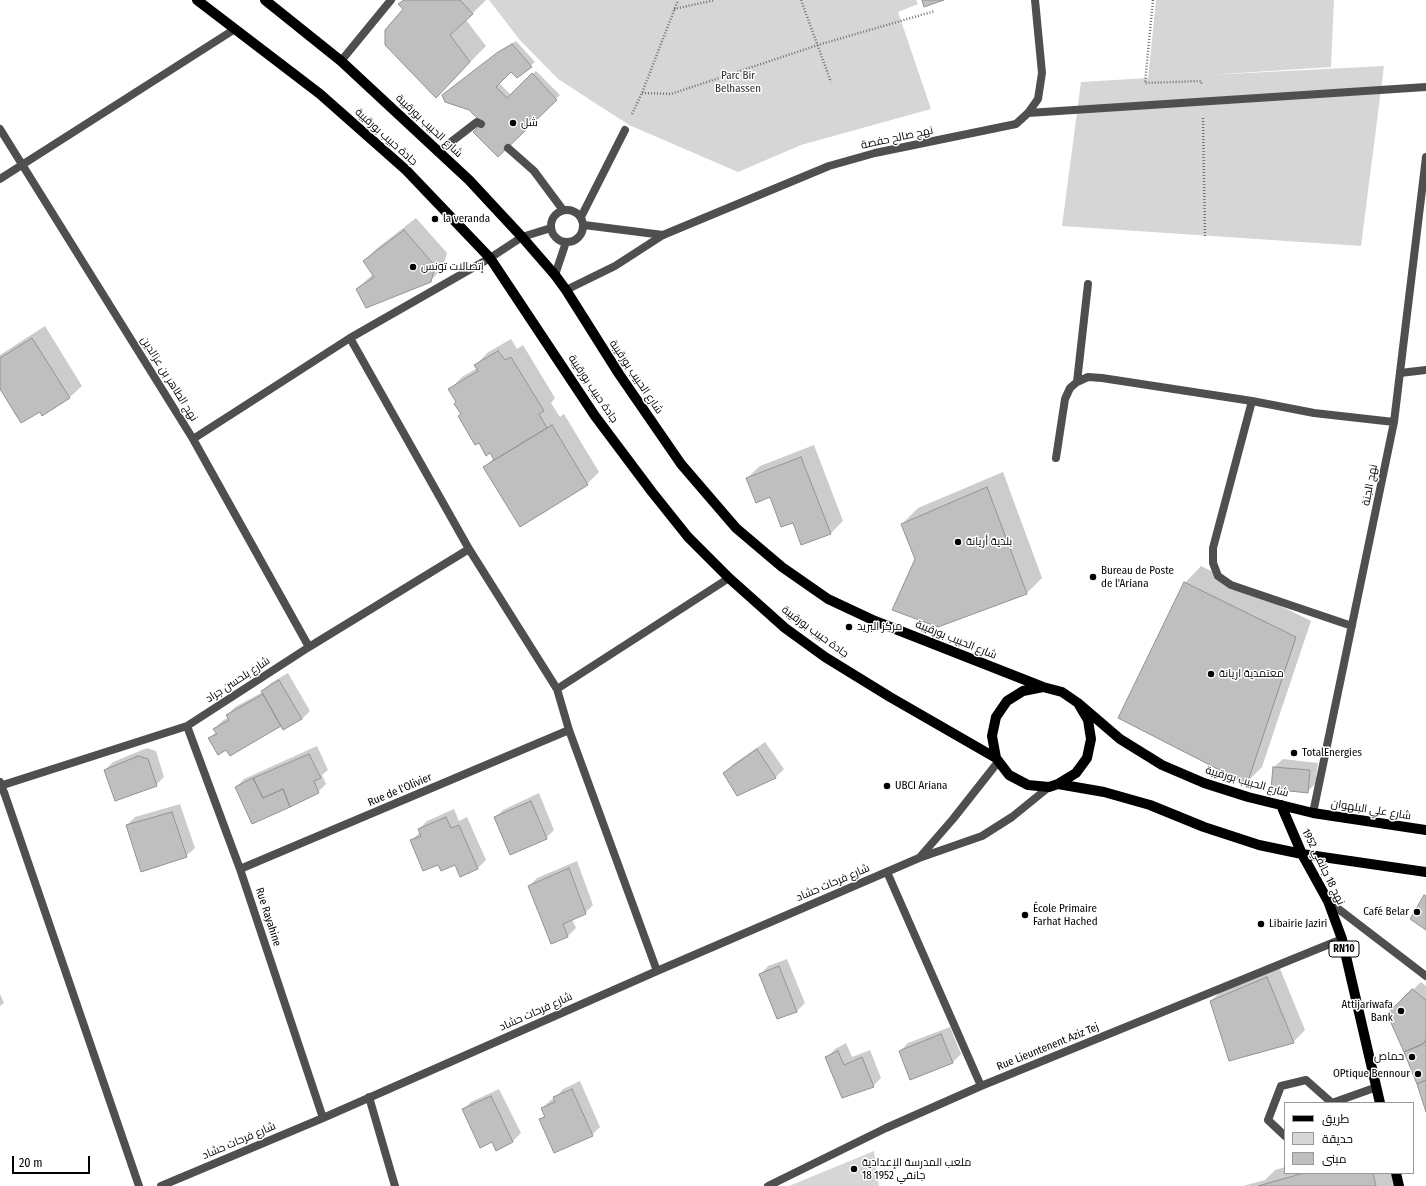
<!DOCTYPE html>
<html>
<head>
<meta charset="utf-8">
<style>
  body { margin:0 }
  #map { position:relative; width:1426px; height:1186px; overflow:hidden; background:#fff; font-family:"Fira Sans Condensed",Cairo,sans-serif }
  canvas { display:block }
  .legend { position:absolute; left:1284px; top:1102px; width:130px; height:72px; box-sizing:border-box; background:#fff; border:1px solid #999; margin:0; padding:5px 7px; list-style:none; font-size:12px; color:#000 }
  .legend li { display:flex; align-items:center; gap:8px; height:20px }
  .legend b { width:20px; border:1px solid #999 }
  .scale { position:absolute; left:12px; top:1156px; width:78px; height:18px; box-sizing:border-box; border:2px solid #000; border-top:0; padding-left:5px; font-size:12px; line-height:14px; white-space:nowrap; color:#000; -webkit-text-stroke:3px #fff; paint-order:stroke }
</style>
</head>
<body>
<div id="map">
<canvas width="1426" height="1186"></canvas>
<ul class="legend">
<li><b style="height:5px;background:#000"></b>طريق</li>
<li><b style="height:11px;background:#d6d6d6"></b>حديقة</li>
<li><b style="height:11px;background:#bfbfbf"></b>مبنى</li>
</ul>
<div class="scale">20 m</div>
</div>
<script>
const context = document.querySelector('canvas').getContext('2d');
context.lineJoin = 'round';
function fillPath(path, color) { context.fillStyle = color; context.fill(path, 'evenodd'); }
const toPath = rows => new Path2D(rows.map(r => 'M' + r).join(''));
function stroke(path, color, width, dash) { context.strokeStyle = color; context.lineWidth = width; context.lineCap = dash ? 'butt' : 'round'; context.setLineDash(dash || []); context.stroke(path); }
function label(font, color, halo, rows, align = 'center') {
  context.font = font + ' "Fira Sans Condensed",Cairo,sans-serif'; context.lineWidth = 3; context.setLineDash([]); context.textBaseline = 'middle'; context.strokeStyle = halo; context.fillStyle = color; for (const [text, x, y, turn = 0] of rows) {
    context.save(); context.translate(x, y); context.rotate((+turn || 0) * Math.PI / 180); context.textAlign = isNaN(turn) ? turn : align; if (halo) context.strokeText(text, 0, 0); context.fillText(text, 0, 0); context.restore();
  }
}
fillPath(toPath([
  [489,0,916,0,918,4,898,12,931,109,801,145,738,172,629,125,558,79,519,39],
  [1156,0,1334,0,1331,67,1208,75,1384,66,1361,246,1062,226,1081,82,1148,78],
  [874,1151,879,1186,789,1186]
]), '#d6d6d6');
fillPath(toPath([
  [404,0,486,0,466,20,486,46,436,97,404,9],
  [516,41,535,62,517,77,511,71,499,83,511,95,536,71,560,95,498,156,483,123,470,109,443,95,503,49],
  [416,218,447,253,443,268,430,281,357,289,373,274,364,261,376,249],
  [45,326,82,386,69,398,40,410,0,387,0,355],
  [511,339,517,349,523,345,555,398,551,403,560,417,564,414,599,472,587,484,484,467,494,458,461,414,457,402,450,389,462,377,477,368,475,366,487,353],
  [814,445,843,521,831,533,802,544,793,521,770,496,747,478,760,466],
  [1003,472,1042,578,1026,594,916,559,902,524,918,508],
  [1201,566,1311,621,1262,767,1246,783,1185,583],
  [288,673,310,711,302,719,284,729,281,724,226,749,209,738,216,732,214,729,222,721,229,717,227,715,235,707,263,692,262,691,271,683],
  [765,742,784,769,776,777,737,795,724,774,732,765],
  [317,746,328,770,322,775,326,784,318,792,236,787,244,779],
  [147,748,156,751,164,777,156,785,105,770,113,762],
  [1283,759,1318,763,1315,784,1307,792,1274,767],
  [539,793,554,830,546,838,495,818,503,810],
  [180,804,195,848,186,856,127,825,135,817],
  [454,809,459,821,467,817,486,860,478,868,455,863,438,863,411,841,420,832,419,829,427,821],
  [577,861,593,905,585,913,572,919,576,928,568,936,552,942,529,886,537,878],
  [787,959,805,1003,797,1011,778,1018,760,975,768,966],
  [1279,966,1305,1030,1293,1042,1211,1001,1223,989],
  [1421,982,1426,986,1426,1109,1418,1083,1388,1014],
  [0,994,4,1003,0,1006],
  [950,1027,961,1054,953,1062,910,1079,900,1051,908,1043],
  [846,1043,852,1057,870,1050,881,1078,873,1086,827,1057,835,1049],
  [580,1081,600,1127,592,1135,541,1119,545,1115,542,1108,551,1100,555,1098,563,1089],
  [499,1089,521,1133,513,1141,492,1141,463,1110,471,1102],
  [1285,1167,1285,1173,1393,1173,1397,1186,1243,1186,1265,1180,1275,1170]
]), '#0003');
const building = toPath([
  [404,0,460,0,473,14,450,35,470,62,436,98,385,45,385,30,403,9,398,4,404,0],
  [922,0,944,0,924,7,922,0],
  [512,44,532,67,517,78,511,72,496,87,507,98,532,73,557,100,498,157,473,132,482,123,469,110,445,102,442,95,498,52,512,44],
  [404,230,435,266,431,282,366,308,356,289,374,277,363,261,404,230],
  [32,338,70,398,42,416,40,412,21,423,0,389,0,358,32,338],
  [498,351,505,360,511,357,544,411,539,414,547,428,494,460,490,453,486,456,479,443,475,445,458,416,461,414,454,404,456,402,448,389,478,371,474,365,498,351],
  [552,425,588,485,520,527,483,467,552,425],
  [801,457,831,534,801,545,793,523,781,527,770,497,756,503,746,478,801,457],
  [987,487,1027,594,938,627,892,610,915,559,901,524,987,487],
  [1184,582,1296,637,1247,784,1118,718,1184,582],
  [279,680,302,719,283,730,261,691,279,680],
  [263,694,281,726,230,756,226,750,218,755,208,738,217,734,213,729,229,720,226,715,263,694],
  [757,749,776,778,737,796,723,773,757,749],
  [309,754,321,778,314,781,319,793,290,807,283,789,263,798,253,778,309,754],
  [138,756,148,759,157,786,115,801,104,770,138,756],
  [1273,767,1310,770,1308,793,1271,789,1273,767],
  [253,778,263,798,283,789,290,807,252,824,235,787,253,778],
  [531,801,547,839,510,855,494,817,531,801],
  [172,812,187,857,141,872,126,825,172,812],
  [446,817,451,828,459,825,478,869,460,877,455,865,441,871,438,865,423,871,410,840,421,836,418,829,446,817],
  [569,868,586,914,563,924,568,937,551,944,528,886,569,868],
  [1424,895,1426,896,1426,930,1410,919,1424,895],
  [779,966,797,1012,777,1019,759,974,779,966],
  [1267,977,1294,1043,1229,1061,1210,1001,1267,977],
  [1412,989,1426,1000,1426,1040,1423,1044,1404,1052,1387,1014,1412,989],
  [941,1034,953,1063,910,1080,899,1051,941,1034],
  [1426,1040,1426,1080,1417,1084,1404,1052,1423,1044,1426,1040],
  [838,1051,844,1065,862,1057,874,1087,842,1098,825,1057,838,1051],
  [1426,1080,1426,1112,1417,1084,1426,1080],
  [572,1089,593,1136,554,1153,539,1119,545,1117,541,1108,555,1102,553,1097,572,1089],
  [491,1096,513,1142,496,1151,492,1142,480,1148,462,1109,491,1096],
  [1304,1173,1373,1173,1376,1186,1258,1186,1304,1173]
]);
fillPath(building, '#bfbfbf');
stroke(building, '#939393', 1);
stroke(toPath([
  [801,0,831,82],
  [1153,0,1145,83,1201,81,1202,85],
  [674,9,715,0],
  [642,93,671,94,818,45,935,11],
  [632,114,642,93,678,0],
  [1203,118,1205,236]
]), '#717171', 2.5, [1, 2]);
stroke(toPath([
  [508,148,534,171,563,210],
  [438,152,477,122,481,124],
  '551 226a16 16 0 1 1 32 0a16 16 0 1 1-32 0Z',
  [581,217,625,130],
  [584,225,663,235],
  [522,237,551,228],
  [555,275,566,242],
  [1400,373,1426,370],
  [1332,1103,1377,1087],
  [1285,1136,1268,1120,1281,1086,1306,1080,1332,1103]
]), '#4f4f4f', 8);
stroke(toPath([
  [341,61,391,0],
  [1028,113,1426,87],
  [0,129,193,439,309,647],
  [0,179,235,29],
  [566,290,615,266,663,235,829,166,875,153,1016,124,1028,113,1038,99,1042,73,1035,0],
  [350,338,469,549,557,689,569,730,657,971],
  [1077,382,1088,284],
  [1252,401,1213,548,1213,563,1218,576,1231,585,1352,626],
  [193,439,350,338,490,258,522,237],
  [1056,458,1065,399,1070,388,1077,382,1088,377,1102,378,1252,401,1314,413,1394,422],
  [557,689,729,578],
  [187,726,240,869,323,1118],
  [0,782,5,795,139,1186],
  [0,786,187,726,309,647,469,549],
  [1313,813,1394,422,1426,157],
  [920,857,953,819,998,762],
  [240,869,569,730],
  [887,872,981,1086],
  [1328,901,1426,976],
  [369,1097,395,1186],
  [161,1186,323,1118,657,971,919,858,982,836,1012,817,1049,787],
  [768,1186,886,1128,981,1086,1342,939]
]), '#4f4f4f', 8);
stroke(toPath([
  [197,0,320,94,406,170,490,258,595,416,652,492,688,537,729,578,785,628,825,657,890,697,996,758],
  [265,0,341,61,469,180,522,237,555,275,566,290,619,374,681,464,736,528,782,567,828,599,875,621,1043,687],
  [1078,703,1088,720,1091,739,1087,758,1076,773,1058,784,1049,787,1028,785,1009,775,996,758,992,736,996,717,1007,701,1023,691,1043,687,1062,692,1078,703,1120,739,1162,765,1204,783,1248,797,1313,813,1426,830],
  [1058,784,1104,792,1150,805,1204,827,1259,845,1302,854,1426,872],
  [1281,805,1302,854,1328,901,1342,939,1380,1103],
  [1396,1173,1399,1186]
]), '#000', 10);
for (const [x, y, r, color] of [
  [513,123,4,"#000"],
  [435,219,4,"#000"],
  [413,267,4,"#000"],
  [958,542,4,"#000"],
  [1093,577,4,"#000"],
  [849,627,4,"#000"],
  [1211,674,4,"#000"],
  [1294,753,4,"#000"],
  [887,786,4,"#000"],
  [1417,912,4,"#000"],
  [1025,915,4,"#000"],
  [1261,924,4,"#000"],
  [1401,1011,4,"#000"],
  [1412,1057,4,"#000"],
  [1418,1074,4,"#000"],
  [854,1169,4,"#000"]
]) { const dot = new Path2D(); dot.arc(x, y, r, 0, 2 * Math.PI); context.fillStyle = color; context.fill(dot); stroke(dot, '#fff', 1.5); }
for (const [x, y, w] of [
  [1344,949,30]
]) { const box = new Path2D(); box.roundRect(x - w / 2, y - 8, w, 16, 3); context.fillStyle = '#fff'; context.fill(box); stroke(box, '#000', 1); }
label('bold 10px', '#000', null, [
  ["RN10",1344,949]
]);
label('11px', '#2d2d2d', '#fff', [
  ["Parc Bir",738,76],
  ["Belhassen",738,89]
]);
label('11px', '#000', '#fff', [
  ["شل",521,123],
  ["la veranda",443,219],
  ["إتصالات تونس",421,267],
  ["بلدية أريانة",966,542],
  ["Bureau de Poste",1101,571],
  ["de l'Ariana",1101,584],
  ["مركز البريد",857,627],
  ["معتمدية اريانة",1219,674],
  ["TotalEnergies",1302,753],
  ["UBCI Ariana",895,786],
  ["École Primaire",1033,909],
  ["Farhat Hached",1033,922],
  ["Café Belar",1409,912,"right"],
  ["Libairie Jaziri",1269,924],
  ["Attijariwafa",1393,1005,"right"],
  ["Bank",1393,1018,"right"],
  ["حماص",1404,1057,"right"],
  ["OPtique Bennour",1410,1074,"right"],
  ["ملعب المدرسة الإعدادية",862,1163],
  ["18 جانفي 1952",862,1176]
], 'left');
label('11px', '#000', '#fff', [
  ["شارع الحبيب بورقيبة",429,126,43],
  ["جادة حبيب بورقيبة",386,137,42],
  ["نهج صالح حفصة",897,138,-12],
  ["شارع الحبيب بورقيبة",636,377,56],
  ["نهج الطاهر بن عزالدين",169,379,58],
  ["جادة حبيب بورقيبة",593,389,56],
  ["نهج الجنة",1370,485,-79],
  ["جادة حبيب بورقيبة",815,632,36],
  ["شارع الحبيب بورقيبة",956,640,22],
  ["شارع بلحسن جراد",238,680,-33],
  ["شارع الحبيب بورقيبة",1247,782,16],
  ["Rue de l'Olivier",400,790,-23],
  ["شارع علي البلهوان",1371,810,9],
  ["نهج 18 جانفي 1952",1323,867,64],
  ["شارع فرحات حشاد",833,883,-23],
  ["Rue Rayahine",268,917,72],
  ["شارع فرحات حشاد",536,1012,-24],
  ["Rue Lieuntenent Aziz Tej",1048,1047,-22],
  ["شارع فرحات حشاد",239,1141,-23]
]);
</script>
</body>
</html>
